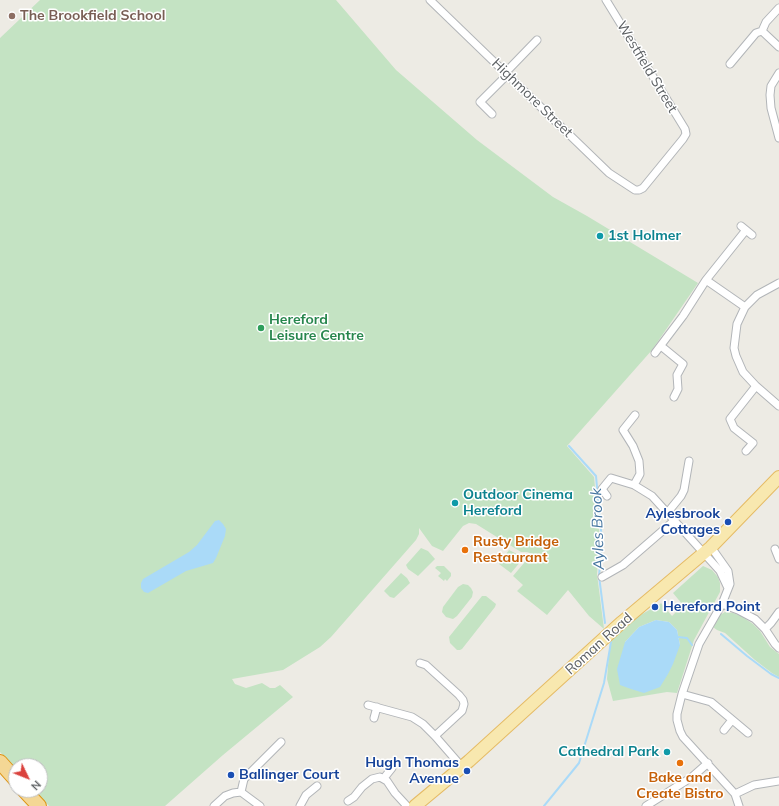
<!DOCTYPE html>
<html>
<head>
<meta charset="utf-8">
<style>
  body { margin:0 }
  #map { position:relative; width:779px; height:806px; overflow:hidden; background:#edebe4; font-family:Mulish,sans-serif }
  canvas { display:block }
  .north { position:absolute; left:8px; top:758px; width:40px; height:40px; box-sizing:border-box; background:#fff; border:1px solid #bebfc1; border-radius:50%; rotate:133deg; font-size:11px; font-weight:700; line-height:16px; text-align:center; color:#5c6063 }
  .north::after { content:''; display:block; margin:auto; width:14px; height:18px; background:#da423d; clip-path:polygon(50% 0,100% 100%,50% 72%,0 100%) }
</style>
</head>
<body>
<div id="map">
<canvas width="779" height="806"></canvas>
<div class="north">N</div>
</div>
<script>
const context = document.querySelector('canvas').getContext('2d');
context.lineJoin = 'round';
function fillPath(path, color) { context.fillStyle = color; context.fill(path, 'evenodd'); }
const toPath = rows => new Path2D(rows.map(r => 'M' + r).join(''));
function stroke(path, color, width, dash) { context.strokeStyle = color; context.lineWidth = width; context.lineCap = dash ? 'butt' : 'round'; context.setLineDash(dash || []); context.stroke(path); }
function label(font, color, halo, rows, align = 'center') {
  context.font = font + ' Mulish,sans-serif'; context.lineWidth = 3; context.setLineDash([]); context.textBaseline = 'middle'; context.strokeStyle = halo; context.fillStyle = color; for (const [text, x, y, turn = 0] of rows) {
    context.save(); context.translate(x, y); context.rotate((+turn || 0) * Math.PI / 180); context.textAlign = isNaN(turn) ? turn : align; if (halo) context.strokeText(text, 0, 0); context.fillText(text, 0, 0); context.restore();
  }
}
fillPath(toPath([
  [40,0,336,0,396,70,477,140,553,197,587,216,698,283,652,350,567,446,594,477,600,540,597,574,604,629,589,616,568,590,547,615,517,591,523,585,513,576,529,557,538,556,527,552,521,552,476,524,469,523,463,526,443,551,432,546,419,528,419,534,416,540,331,637,320,647,283,670,232,679,235,684,246,688,262,683,270,688,275,688,280,685,293,697,223,755,165,806,49,806,34,790,40,790,40,766,16,766,16,770,0,752,0,38],
  [421,548,428,551,435,559,418,576,408,569,406,565],
  [509,550,521,556,521,561,511,573,499,564],
  [437,566,444,566,451,573,451,576,447,581,445,579,444,581,438,576,441,573,435,568],
  [703,566,712,570,718,577,720,583,720,592,694,640,677,693,667,692,613,701,607,679,610,640,633,619,653,608,654,610,661,603,672,616,683,605,673,593],
  [656,620,669,622,677,630,680,645,625,642,639,627],
  [401,573,407,578,410,583,394,598,390,597,384,591],
  [463,584,468,585,471,588,473,592,472,597,457,616,453,619,446,617,442,612,443,607,458,587],
  [482,596,486,596,496,604,495,607,462,649,460,650,457,650,450,643,449,637],
  [725,612,733,613,741,616,753,624,760,631,770,647,779,654,779,677,772,673,755,660,725,633,717,630,713,627,720,615]
]), '#c4e3c3');
fillPath(toPath([
  [219,520,223,524,226,529,225,536,216,558,213,563,186,571,148,593,144,592,141,588,141,583,143,579,189,552,197,545,215,521],
  [656,620,669,622,677,630,680,645,673,664,668,674,660,687,644,693,631,689,620,685,617,669,625,642,639,627]
]), '#aadaf8');
stroke(toPath([
  [569,446,596,476,602,541,599,576,605,623],
  [721,634,747,656,771,674,779,678],
  [678,637,687,638,692,645],
  [544,806,579,763,604,683,611,642]
]), '#aadaf8', 2);
const street = toPath([
  [430,0,609,173,635,190,639,190,643,188,683,139,686,134,685,129,606,0],
  [762,31,779,47],
  [730,64,756,33,762,31,766,22,779,8],
  [506,72,537,40],
  [779,73,771,86,770,95,771,108,779,138],
  [492,114,480,102,508,74],
  [741,226,752,235],
  [706,280,745,307],
  [779,283,757,295,745,307,737,324,734,348,736,356,743,372,756,386,779,406],
  [661,346,683,364,677,375,678,389,674,397],
  [655,353,683,316,706,280,746,230],
  [746,451,753,443,734,428,730,419,756,386],
  [634,485,640,474,639,461,633,446,623,430,635,415],
  [607,496,602,489,611,478,634,485,652,496,720,571,728,588],
  [668,512,681,496,684,490,689,461],
  [711,547,728,571,730,584,722,604,699,644,682,694,677,714,677,720,680,731,683,737,735,794,739,806],
  [775,549,779,559],
  [602,577,623,565,675,520],
  [722,604,738,610,755,619,765,629,775,644,779,648],
  [765,629,771,623,779,612],
  [420,663,426,665,459,695,463,700,464,704,462,711,435,736],
  [682,694,711,702,748,733],
  [368,705,412,717,423,724,435,736,462,767],
  [374,718,377,707],
  [724,730,732,720],
  [384,778,392,768],
  [241,792,244,779,281,742],
  [735,794,754,785,779,781],
  [348,801,354,797,362,787,372,779,380,777,387,781,395,793,407,806],
  [214,806,225,796,233,793,241,792,260,806],
  [300,806,306,795,317,786],
  [646,806,692,777,708,763]
]);
const primary = toPath([
  [415,806,469,761,622,622,711,547,779,477]
]);
const highway = toPath([
  [0,762,16,780],
  [24,790,39,806]
]);
stroke(street, '#b2b5b8', 9);
stroke(primary, '#e5bb65', 14);
stroke(highway, '#de9513', 16);
stroke(street, '#fff', 7);
stroke(primary, '#f8e8af', 12);
stroke(highway, '#f4d795', 14);
for (const [x, y, r, color] of [
  [12,16,4,"#8d6e63"],
  [600,236,4,"#0f9aa8"],
  [261,328,4,"#2e9e5b"],
  [455,503,4,"#0f9aa8"],
  [728,522,4,"#1a4fb4"],
  [465,550,4,"#e8710a"],
  [655,607,4,"#1a4fb4"],
  [667,752,4,"#0f9aa8"],
  [680,763,4,"#e8710a"],
  [467,771,4,"#1a4fb4"],
  [231,775,4,"#1a4fb4"]
]) { const dot = new Path2D(); dot.arc(x, y, r, 0, 2 * Math.PI); context.fillStyle = color; context.fill(dot); stroke(dot, '#fff', 1.5); }
label('bold 14px', '#785e54', '#fff', [
  ["The Brookfield School",20,16]
], 'left');
label('14px', '#5c6063', '#fff', [
  ["Westfield Street",647,67,59],
  ["Highmore Street",532,98,44],
  ["Roman Road",599,644,-42]
]);
label('bold 14px', '#0d838f', '#fff', [
  ["1st Holmer",608,236],
  ["Outdoor Cinema",463,495],
  ["Hereford",463,511],
  ["Cathedral Park",659,752,"right"]
], 'left');
label('bold 14px', '#27864d', '#fff', [
  ["Hereford",269,320],
  ["Leisure Centre",269,336]
], 'left');
label('bold 14px', '#164399', '#fff', [
  ["Aylesbrook",720,514],
  ["Cottages",720,530],
  ["Hereford Point",663,607,"left"],
  ["Hugh Thomas",459,763],
  ["Avenue",459,779],
  ["Ballinger Court",239,775,"left"]
], 'right');
label('bold 14px', '#c56008', '#fff', [
  ["Rusty Bridge",473,542],
  ["Restaurant",473,558],
  ["Bake and",680,778,"center"],
  ["Create Bistro",680,794,"center"]
], 'left');
label('italic 15px', '#4676a0', '#fff', [
  ["Ayles Brook",598,529,-92]
]);
</script>
</body>
</html>
